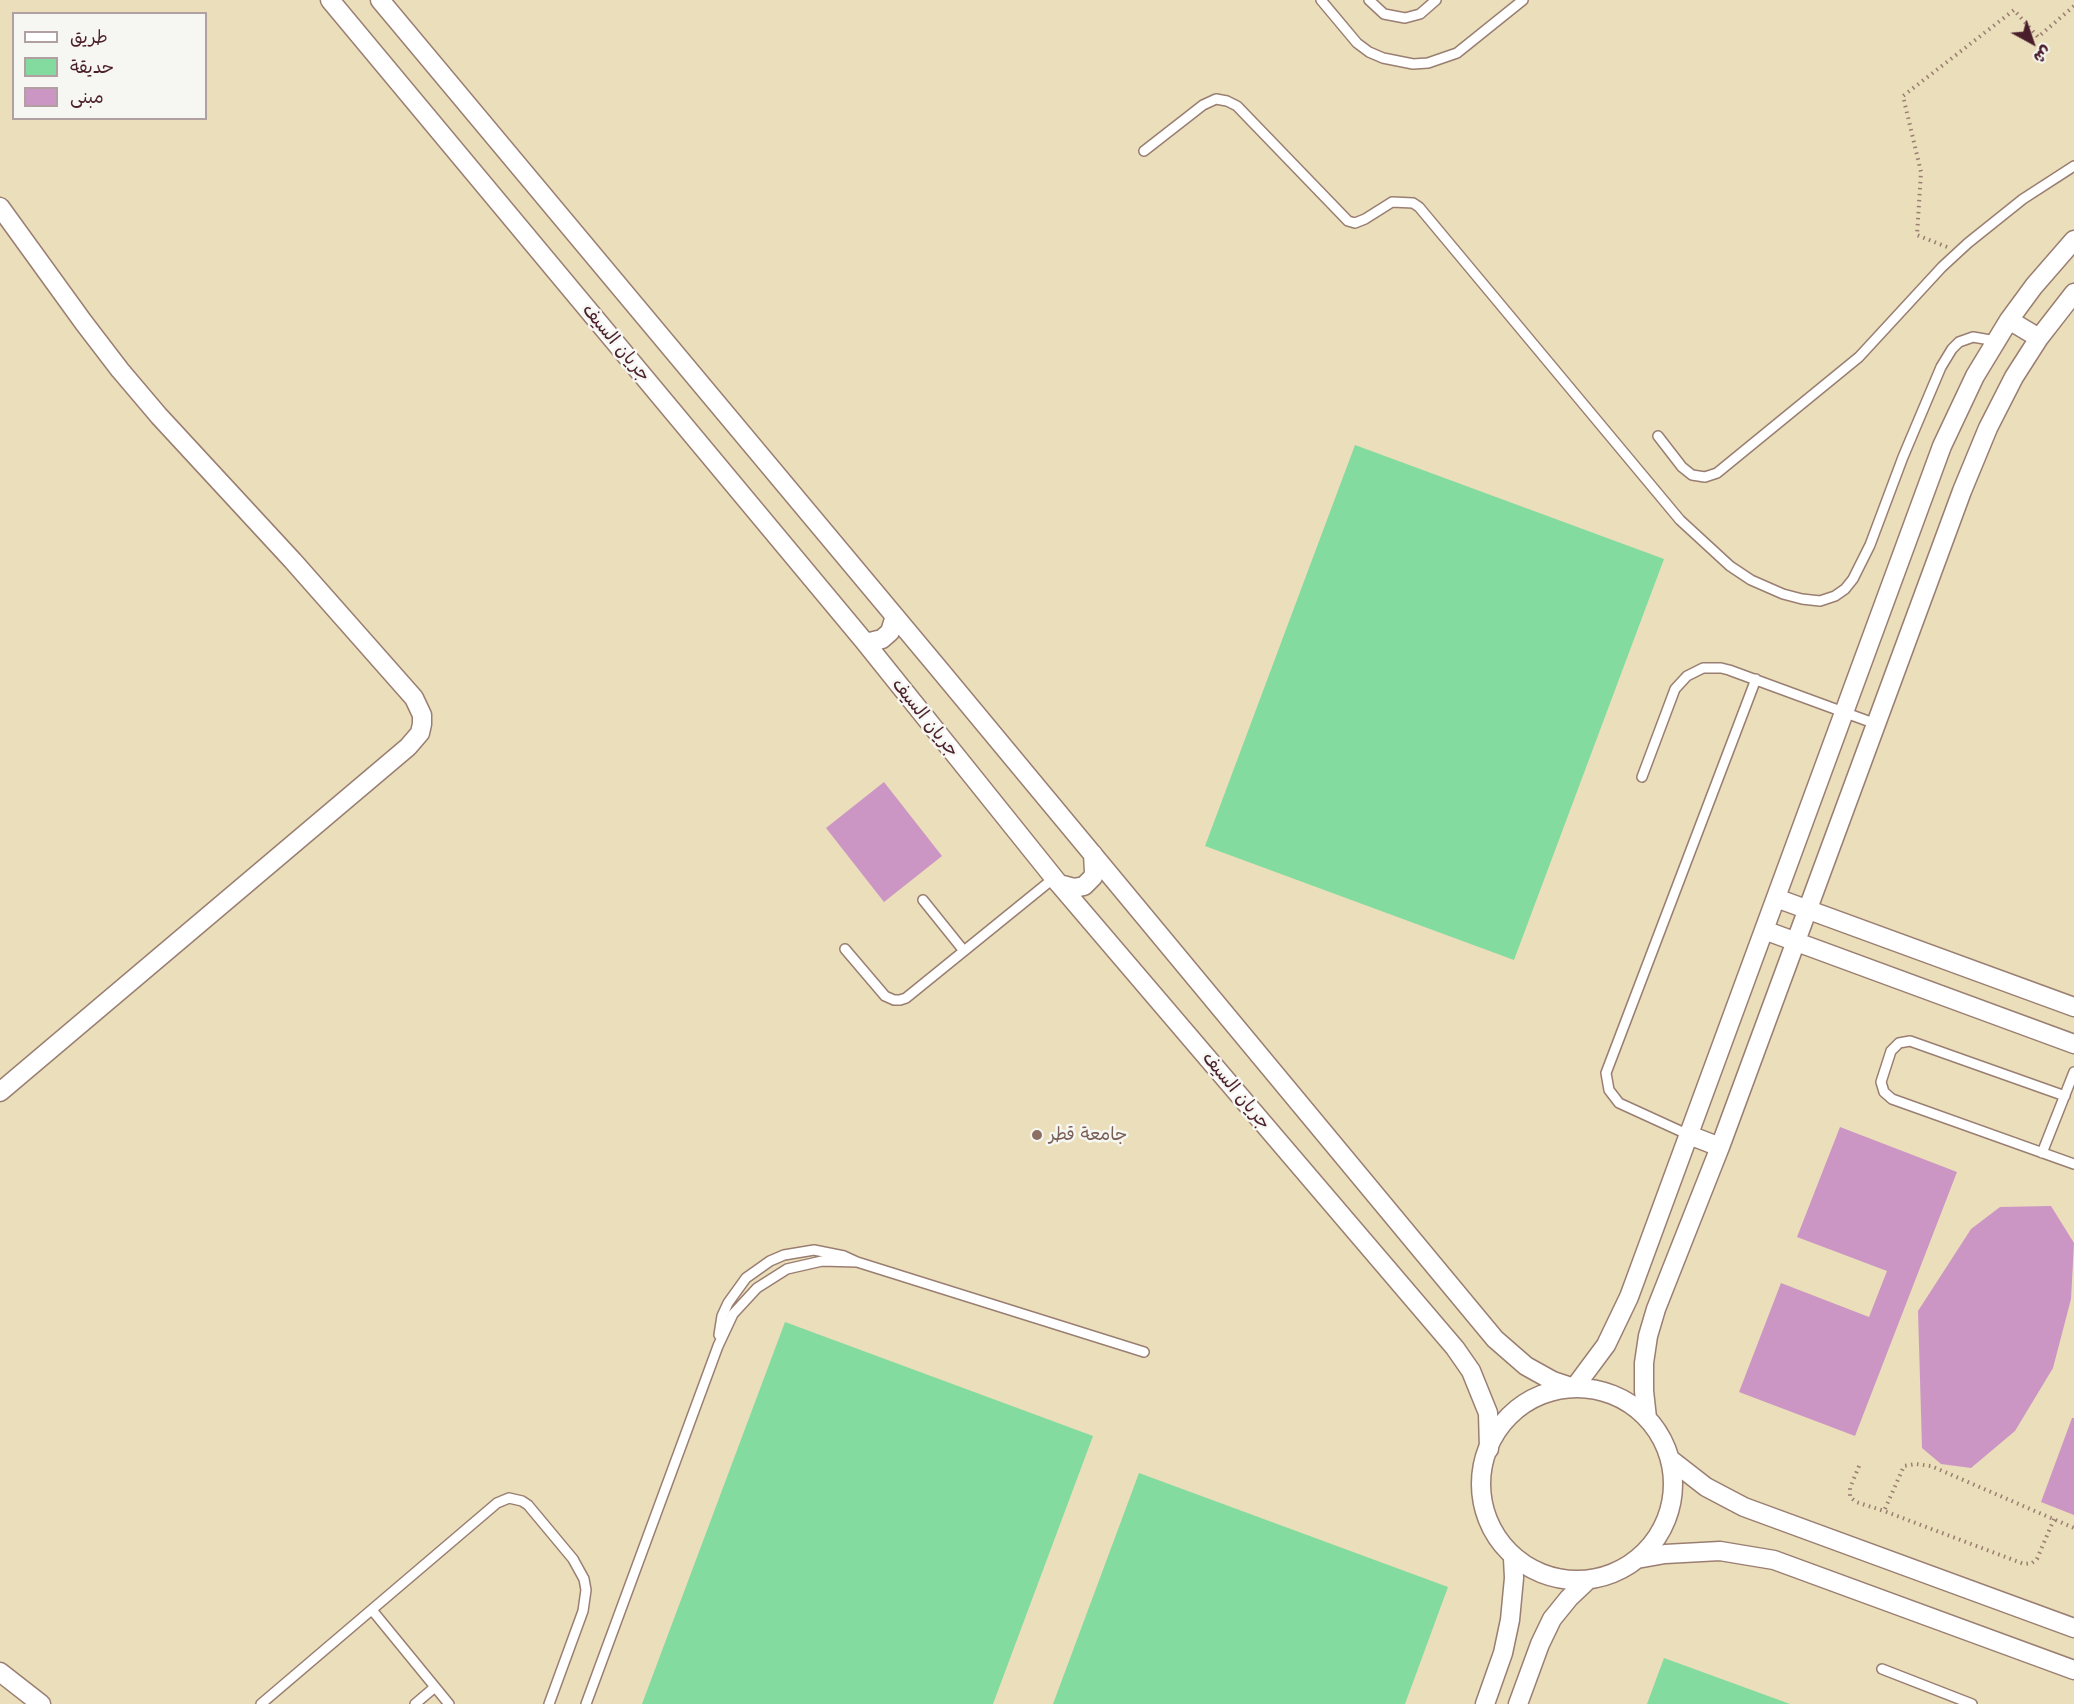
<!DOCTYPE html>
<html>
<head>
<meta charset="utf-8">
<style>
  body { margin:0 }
  #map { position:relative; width:2074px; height:1704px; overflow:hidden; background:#ebdeba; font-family:"Playpen Sans","Playpen Sans Arabic",sans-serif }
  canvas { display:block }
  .legend { position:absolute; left:12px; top:12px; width:195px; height:108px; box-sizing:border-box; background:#f6f6f2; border:2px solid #b1a0a2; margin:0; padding:8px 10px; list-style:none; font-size:18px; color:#4a1f2b }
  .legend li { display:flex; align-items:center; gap:12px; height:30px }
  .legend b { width:30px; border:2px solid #b1a0a2 }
  .north { position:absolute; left:2002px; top:12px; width:60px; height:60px; -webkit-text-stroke:4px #f6f6f2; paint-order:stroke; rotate:140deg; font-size:16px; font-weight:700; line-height:24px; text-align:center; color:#4a1f2b }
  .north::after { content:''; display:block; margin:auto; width:21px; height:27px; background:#4a1f2b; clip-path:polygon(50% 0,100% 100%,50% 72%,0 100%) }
</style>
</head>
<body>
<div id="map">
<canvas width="2074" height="1704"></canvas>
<ul class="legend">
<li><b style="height:8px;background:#fff"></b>طريق</li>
<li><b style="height:16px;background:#83dba0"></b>حديقة</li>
<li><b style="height:16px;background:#cc96c4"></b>مبنى</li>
</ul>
<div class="north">ش</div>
</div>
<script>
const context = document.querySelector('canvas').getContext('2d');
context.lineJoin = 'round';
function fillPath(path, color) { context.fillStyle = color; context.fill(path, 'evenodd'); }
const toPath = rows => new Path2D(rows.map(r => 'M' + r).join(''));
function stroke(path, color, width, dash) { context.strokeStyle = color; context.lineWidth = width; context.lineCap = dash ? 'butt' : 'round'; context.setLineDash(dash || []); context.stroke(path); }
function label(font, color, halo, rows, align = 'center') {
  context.font = font + ' "Playpen Sans","Playpen Sans Arabic",sans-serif'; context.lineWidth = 5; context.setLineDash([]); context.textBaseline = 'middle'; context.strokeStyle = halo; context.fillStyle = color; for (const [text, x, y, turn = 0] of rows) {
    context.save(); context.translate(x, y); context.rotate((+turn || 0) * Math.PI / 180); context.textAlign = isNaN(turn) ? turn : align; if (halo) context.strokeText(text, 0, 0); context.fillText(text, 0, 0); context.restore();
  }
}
fillPath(toPath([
  [1355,445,1664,559,1514,960,1205,846],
  [785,1322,1093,1436,993,1704,642,1704],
  [1139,1473,1448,1587,1405,1704,1053,1704],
  [1664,1658,1790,1704,1647,1704]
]), '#83dba0');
fillPath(toPath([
  [884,782,942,856,884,902,826,828],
  [1840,1127,1957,1172,1855,1436,1739,1392,1781,1283,1869,1317,1887,1271,1797,1237],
  [2051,1206,2074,1243,2071,1299,2053,1368,2015,1431,1971,1468,1941,1464,1922,1448,1918,1311,1971,1229,2000,1207],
  [2072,1418,2074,1418,2074,1515,2041,1502]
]), '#cc96c4');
const lane = toPath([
  [1321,0,1357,43,1369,52,1383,58,1413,64,1428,63,1457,53,1523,0],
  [1369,0,1384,14,1405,18,1420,14,1436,0],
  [1144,151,1203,105,1216,99,1227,101,1237,106,1348,221,1355,223,1365,219,1392,202,1413,203,1419,207,1680,520,1730,566,1751,580,1783,594,1802,599,1820,601,1835,596,1845,589,1853,579,1870,545,1903,457,1941,367,1952,349,1959,342,1973,337,1996,341],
  [1658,436,1682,467,1692,475,1705,477,1717,473,1859,357,1942,267,1968,243,2023,199,2074,166],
  [1642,777,1675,689,1687,676,1703,668,1721,668,1729,670,1876,724],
  [923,900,964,951],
  [845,949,885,996,894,1000,900,1000,906,998,1054,878],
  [2065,1096,1910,1041,1899,1043,1891,1051,1881,1082,1884,1092,1892,1099,2074,1164],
  [1689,1135,1619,1103,1609,1090,1606,1073,1756,679],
  [2042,1153,2074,1072],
  [719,1335,722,1316,728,1303,746,1278,770,1261,784,1255,814,1250,844,1256,857,1262,1144,1352],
  [372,1610,449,1704],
  [1882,1669,1972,1704],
  [261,1704,497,1503,509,1498,522,1501,528,1505,573,1559,584,1579,586,1590,583,1611,549,1704],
  [415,1704,435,1687],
  [586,1704,718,1346,733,1314,757,1288,787,1269,822,1261,857,1262]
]);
const street = toPath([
  [330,0,864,641,1059,884,1455,1348,1471,1371,1488,1413,1489,1449],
  [380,0,939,669,1495,1339,1526,1366,1553,1381,1568,1386],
  [0,207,84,323,120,370,159,416,293,561,414,698,422,715,422,724,420,733,408,747,0,1092],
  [2009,320,2039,338],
  [864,641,870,642,882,639,890,632,895,616],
  [1059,884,1074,888,1084,886,1093,877,1094,872,1093,854],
  [1776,898,2074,1007],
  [1764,930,2074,1044],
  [1689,1135,1720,1147],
  '1481 1484a96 96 0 1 1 192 0a96 96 0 1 1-192 0Z',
  [1574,1388,1606,1345,1629,1297,1942,446,1975,376,2009,320,2034,286,2074,240],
  [1647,1418,1644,1391,1644,1363,1648,1336,1656,1309,1720,1147,1962,491,1988,428,2014,377,2039,338,2074,293],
  [1670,1459,1706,1487,1744,1507,2074,1628],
  [1637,1559,1665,1554,1720,1551,1774,1560,2074,1670],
  [0,1672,41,1704],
  [1485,1704,1503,1653,1510,1620,1514,1578,1513,1558],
  [1518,1704,1540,1644,1552,1619,1569,1598,1588,1580]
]);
stroke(lane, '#9a7e72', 12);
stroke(street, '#9a7e72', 21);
stroke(toPath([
  [1947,247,1917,235,1921,172,1903,96,2014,10,2038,37,2074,6],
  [1859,1466,1850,1488,1850,1497,1856,1502,1884,1511],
  [2054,1519,2037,1559,2032,1563,2024,1564,1884,1511,1904,1466,1916,1464,1931,1466,2074,1528]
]), '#9a7e72', 4, [1.5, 4.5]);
stroke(lane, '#fff', 9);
stroke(street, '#fff', 18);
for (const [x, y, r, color] of [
  [1037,1135,6,"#8d6e63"]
]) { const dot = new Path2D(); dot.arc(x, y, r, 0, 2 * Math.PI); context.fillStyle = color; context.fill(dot); stroke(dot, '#f6f6f2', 2); }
label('18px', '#4a1f2b', '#f6f6f2', [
  ["جريان السيف",616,343,50],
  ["جريان السيف",925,718,51],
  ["جريان السيف",1236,1091,50]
]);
label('18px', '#785e54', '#f6f6f2', [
  ["جامعة قطر",1049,1135]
], 'left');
</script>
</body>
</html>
